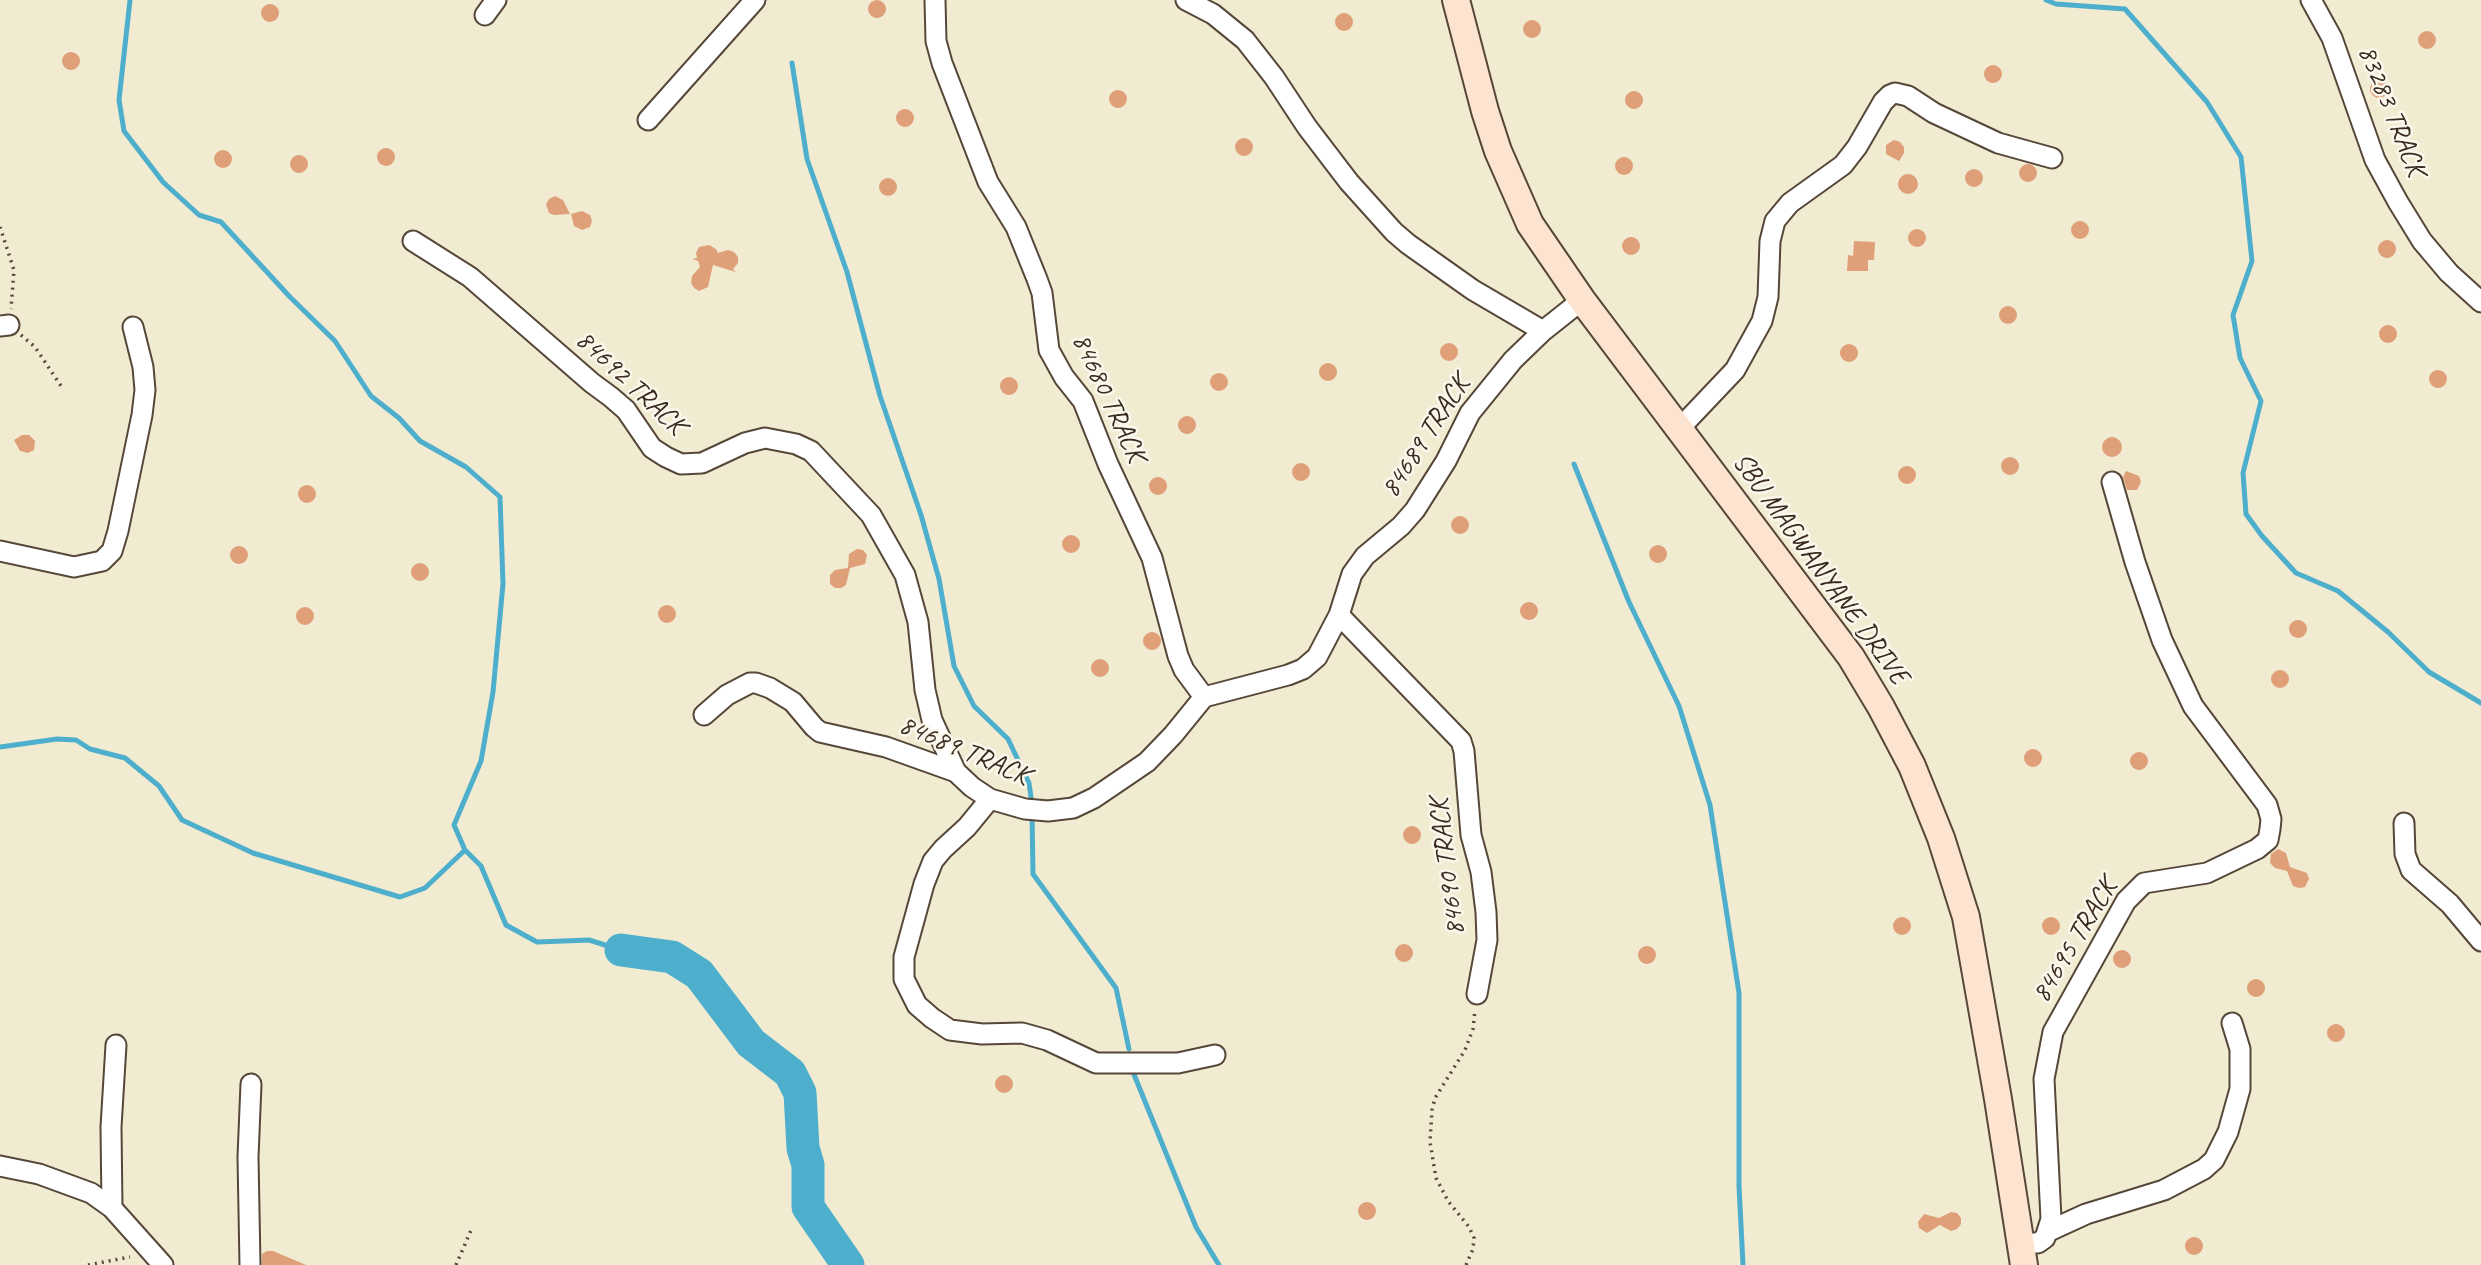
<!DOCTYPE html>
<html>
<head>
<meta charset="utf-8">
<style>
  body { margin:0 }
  canvas { display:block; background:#f1ebd2 }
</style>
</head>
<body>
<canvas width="2481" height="1265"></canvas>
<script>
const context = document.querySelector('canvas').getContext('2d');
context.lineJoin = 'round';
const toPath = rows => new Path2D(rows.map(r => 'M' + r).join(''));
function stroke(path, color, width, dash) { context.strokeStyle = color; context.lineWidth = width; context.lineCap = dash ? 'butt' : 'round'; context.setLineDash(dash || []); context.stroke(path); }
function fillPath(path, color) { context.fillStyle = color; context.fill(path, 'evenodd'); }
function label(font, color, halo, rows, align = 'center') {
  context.font = font + ' Caveat,sans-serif'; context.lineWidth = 5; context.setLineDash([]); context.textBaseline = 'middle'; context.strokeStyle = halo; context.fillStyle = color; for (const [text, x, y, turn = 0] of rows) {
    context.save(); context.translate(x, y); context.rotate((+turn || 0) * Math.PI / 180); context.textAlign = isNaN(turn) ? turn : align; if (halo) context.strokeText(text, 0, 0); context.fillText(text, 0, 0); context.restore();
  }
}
stroke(toPath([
  [130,0,119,100,124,131,163,182,199,215,221,222,290,297,335,341,371,396,399,418,420,441,466,467,500,497,503,584,493,692,481,761,454,825,465,850,481,866,506,925,537,942,589,940,621,950],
  [2046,0,2056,4,2125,9,2207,102,2241,157,2252,261,2233,315,2240,358,2261,401,2243,473,2246,514,2262,536,2296,573,2338,591,2388,632,2429,672,2481,703],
  [792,63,807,159,847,272,880,396,921,515,939,579,954,666,974,706,1008,739,1029,783,1032,804],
  [1574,464,1629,602,1679,706,1710,805,1739,993,1739,1186,1743,1265],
  [0,747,57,739,76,740,90,749,125,758,159,786,182,820,253,853,400,897,425,888,465,850],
  [1032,814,1033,874,1116,988,1129,1049],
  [1133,1072,1196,1227,1219,1265]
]), '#4eafcd', 5);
stroke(toPath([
  [621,950,672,957,699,974,751,1043,790,1073,800,1093,803,1148,808,1165,808,1207,848,1265]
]), '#4eafcd', 33);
fillPath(toPath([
  '868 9a9 9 0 1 1 18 0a9 9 0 1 1-18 0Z',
  '261 13a9 9 0 1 1 18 0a9 9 0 1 1-18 0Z',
  '1335 22a9 9 0 1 1 18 0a9 9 0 1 1-18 0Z',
  '1523 29a9 9 0 1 1 18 0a9 9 0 1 1-18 0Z',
  '2418 40a9 9 0 1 1 18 0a9 9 0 1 1-18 0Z',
  '62 61a9 9 0 1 1 18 0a9 9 0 1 1-18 0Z',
  '1984 74a9 9 0 1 1 18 0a9 9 0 1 1-18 0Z',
  '2370 89a9 9 0 1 1 18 0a9 9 0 1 1-18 0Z',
  '1109 99a9 9 0 1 1 18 0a9 9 0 1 1-18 0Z',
  '1625 100a9 9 0 1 1 18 0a9 9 0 1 1-18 0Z',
  '896 118a9 9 0 1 1 18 0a9 9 0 1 1-18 0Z',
  '1235 147a9 9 0 1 1 18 0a9 9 0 1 1-18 0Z',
  [1894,140,1900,142,1904,147,1904,153,1899,161,1886,154,1886,145],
  '377 157a9 9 0 1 1 18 0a9 9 0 1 1-18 0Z',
  '214 159a9 9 0 1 1 18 0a9 9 0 1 1-18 0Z',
  '290 164a9 9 0 1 1 18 0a9 9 0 1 1-18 0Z',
  '1615 166a9 9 0 1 1 18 0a9 9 0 1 1-18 0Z',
  '2019 173a9 9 0 1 1 18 0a9 9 0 1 1-18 0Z',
  '1965 178a9 9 0 1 1 18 0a9 9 0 1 1-18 0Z',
  '1898 184a10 10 0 1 1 20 0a10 10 0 1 1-20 0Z',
  '879 187a9 9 0 1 1 18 0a9 9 0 1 1-18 0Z',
  [555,196,563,200,570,214,554,215,549,213,546,204,549,199],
  [582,211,590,215,592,221,590,227,582,230,574,226,571,214],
  '2071 230a9 9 0 1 1 18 0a9 9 0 1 1-18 0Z',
  '1908 238a9 9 0 1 1 18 0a9 9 0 1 1-18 0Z',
  '1622 246a9 9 0 1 1 18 0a9 9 0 1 1-18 0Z',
  '2378 249a9 9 0 1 1 18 0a9 9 0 1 1-18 0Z',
  [1854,241,1875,242,1874,260,1868,260,1868,271,1847,271,1848,255,1853,256],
  [709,245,716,249,718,253,728,250,734,252,738,257,738,263,733,269,736,272,713,265,708,287,699,291,694,288,691,283,692,276,700,267,698,261,692,259,697,258,696,253,699,247],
  '1999 315a9 9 0 1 1 18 0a9 9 0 1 1-18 0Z',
  '2379 334a9 9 0 1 1 18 0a9 9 0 1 1-18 0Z',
  '1440 352a9 9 0 1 1 18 0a9 9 0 1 1-18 0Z',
  '1840 353a9 9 0 1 1 18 0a9 9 0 1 1-18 0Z',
  '1319 372a9 9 0 1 1 18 0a9 9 0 1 1-18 0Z',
  '2429 379a9 9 0 1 1 18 0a9 9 0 1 1-18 0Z',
  '1210 382a9 9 0 1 1 18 0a9 9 0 1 1-18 0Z',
  '1000 386a9 9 0 1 1 18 0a9 9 0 1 1-18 0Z',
  '1178 425a9 9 0 1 1 18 0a9 9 0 1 1-18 0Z',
  [22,435,29,435,35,441,34,450,28,453,20,451,14,440],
  '2102 447a10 10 0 1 1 20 0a10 10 0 1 1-20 0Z',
  '2001 466a9 9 0 1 1 18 0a9 9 0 1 1-18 0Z',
  '1292 472a9 9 0 1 1 18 0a9 9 0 1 1-18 0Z',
  '1898 475a9 9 0 1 1 18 0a9 9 0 1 1-18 0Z',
  [2126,471,2139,476,2141,482,2137,490,2127,490,2123,477],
  '1149 486a9 9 0 1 1 18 0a9 9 0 1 1-18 0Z',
  '298 494a9 9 0 1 1 18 0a9 9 0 1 1-18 0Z',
  '1451 525a9 9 0 1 1 18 0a9 9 0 1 1-18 0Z',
  '1062 544a9 9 0 1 1 18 0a9 9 0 1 1-18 0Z',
  '1649 554a9 9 0 1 1 18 0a9 9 0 1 1-18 0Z',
  '230 555a9 9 0 1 1 18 0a9 9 0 1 1-18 0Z',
  [857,549,863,550,867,555,865,564,850,568,846,585,841,588,835,588,830,584,830,575,835,570,848,568,849,554],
  '411 572a9 9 0 1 1 18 0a9 9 0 1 1-18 0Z',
  '1520 611a9 9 0 1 1 18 0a9 9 0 1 1-18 0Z',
  '658 614a9 9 0 1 1 18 0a9 9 0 1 1-18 0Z',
  '296 616a9 9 0 1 1 18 0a9 9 0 1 1-18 0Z',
  '2289 629a9 9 0 1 1 18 0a9 9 0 1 1-18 0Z',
  '1143 641a9 9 0 1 1 18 0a9 9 0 1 1-18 0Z',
  '1091 668a9 9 0 1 1 18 0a9 9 0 1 1-18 0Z',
  '2271 679a9 9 0 1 1 18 0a9 9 0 1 1-18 0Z',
  '2024 758a9 9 0 1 1 18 0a9 9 0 1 1-18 0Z',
  '2130 761a9 9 0 1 1 18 0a9 9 0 1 1-18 0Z',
  '1403 835a9 9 0 1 1 18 0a9 9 0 1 1-18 0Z',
  [2278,849,2286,853,2290,867,2307,873,2309,879,2305,887,2299,888,2293,886,2287,871,2275,868,2270,863,2271,854],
  '1893 926a9 9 0 1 1 18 0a9 9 0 1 1-18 0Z',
  '2042 926a9 9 0 1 1 18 0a9 9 0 1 1-18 0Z',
  '1395 953a9 9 0 1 1 18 0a9 9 0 1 1-18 0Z',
  '1638 955a9 9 0 1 1 18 0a9 9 0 1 1-18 0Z',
  '2113 959a9 9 0 1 1 18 0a9 9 0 1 1-18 0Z',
  '2247 988a9 9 0 1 1 18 0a9 9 0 1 1-18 0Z',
  '2327 1033a9 9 0 1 1 18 0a9 9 0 1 1-18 0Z',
  '995 1084a9 9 0 1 1 18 0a9 9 0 1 1-18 0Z',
  '1358 1211a9 9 0 1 1 18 0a9 9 0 1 1-18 0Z',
  [1951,1212,1957,1213,1961,1218,1961,1224,1957,1229,1951,1231,1940,1225,1927,1233,1919,1228,1918,1222,1924,1214,1939,1218],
  '2185 1246a9 9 0 1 1 18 0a9 9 0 1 1-18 0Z',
  [267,1251,273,1251,306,1265,262,1265,262,1254]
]), '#df9f78');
const street = toPath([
  [935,0,936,41,942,63,988,182,1016,227,1037,279,1042,293,1049,350,1064,377,1083,401,1108,464,1152,558,1178,656,1184,670,1204,697],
  [1186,0,1213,14,1245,40,1274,77,1307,127,1349,182,1394,232,1408,244,1473,290,1543,331],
  [2311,0,2332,38,2375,160,2398,202,2422,241,2449,273,2481,302],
  [485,15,496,0],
  [648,120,755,0],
  [413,241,470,277,592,383,611,397,626,410,652,448,666,457,681,464,702,463,745,443,765,438,796,444,811,451,871,515,905,575,918,622,925,690,932,720,956,772],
  [0,326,9,325],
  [1680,428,1735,370,1762,321,1768,297,1770,241,1775,221,1790,203,1843,165,1857,147,1883,102,1890,95,1895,93,1908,96,1934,113,1998,143,2052,158],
  [0,551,74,567,102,561,112,551,118,531,142,415,145,390,143,367,133,327],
  [1339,615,1461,741,1464,751,1471,835,1481,872,1486,912,1487,940,1477,994],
  [704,715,727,695,750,683,756,683,770,688,793,702,814,727,820,732,886,747,956,772,972,787,990,799,1025,809,1048,811,1073,808,1094,798,1147,762,1173,735,1204,697,1288,675,1303,669,1317,657,1339,615,1352,574,1365,556,1401,526,1415,510,1446,461,1470,413,1513,360,1543,331,1582,300],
  [990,799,967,827,943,849,933,861,924,884,904,957,904,979,917,1005,932,1018,950,1030,982,1034,1022,1033,1047,1040,1096,1063,1178,1063,1215,1055],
  [2404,823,2405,854,2411,870,2450,904,2481,941],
  [0,1166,39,1174,91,1193,112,1208,163,1265],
  [112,1208,111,1127,116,1045],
  [2049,1231,2086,1214,2164,1190,2204,1169,2214,1160,2228,1132,2240,1089,2240,1049,2232,1023],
  [2020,1243,2038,1243,2045,1238,2051,1219,2044,1079,2053,1032,2126,901,2144,883,2207,873,2257,849,2268,840,2270,829,2271,819,2267,805,2193,706,2162,640,2135,562,2112,482],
  [250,1265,248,1157,251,1084]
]);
const secondary = toPath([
  [1456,0,1485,111,1498,151,1530,224,1582,300,1851,657,1881,707,1912,766,1941,838,1966,917,1998,1099,2024,1265]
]);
stroke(street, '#564739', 23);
stroke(secondary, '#564739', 30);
stroke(toPath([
  [0,227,14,270,11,309],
  [21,335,35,347,61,386],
  [88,1265,130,1257],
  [456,1265,472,1228],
  [1466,1265,1473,1249,1474,1238,1469,1227,1448,1201,1436,1178,1430,1142,1432,1110,1435,1098,1465,1050,1473,1029,1475,1010]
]), '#564739', 3.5, [2, 5]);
stroke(street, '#fff', 19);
stroke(secondary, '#fde4d1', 26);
label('28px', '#3b2a1e', '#fbf7ec', [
  ["83283 TRACK",2391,111,68],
  ["84692 TRACK",630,383,43],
  ["84680 TRACK",1108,398,65],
  ["84689 TRACK",1426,437,-57],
  ["SBU MAGWANYANE DRIVE",1820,569,54],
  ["84689 TRACK",964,751,23],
  ["84690 TRACK",1448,867,-97],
  ["84695 TRACK",2075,941,-59]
]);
</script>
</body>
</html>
